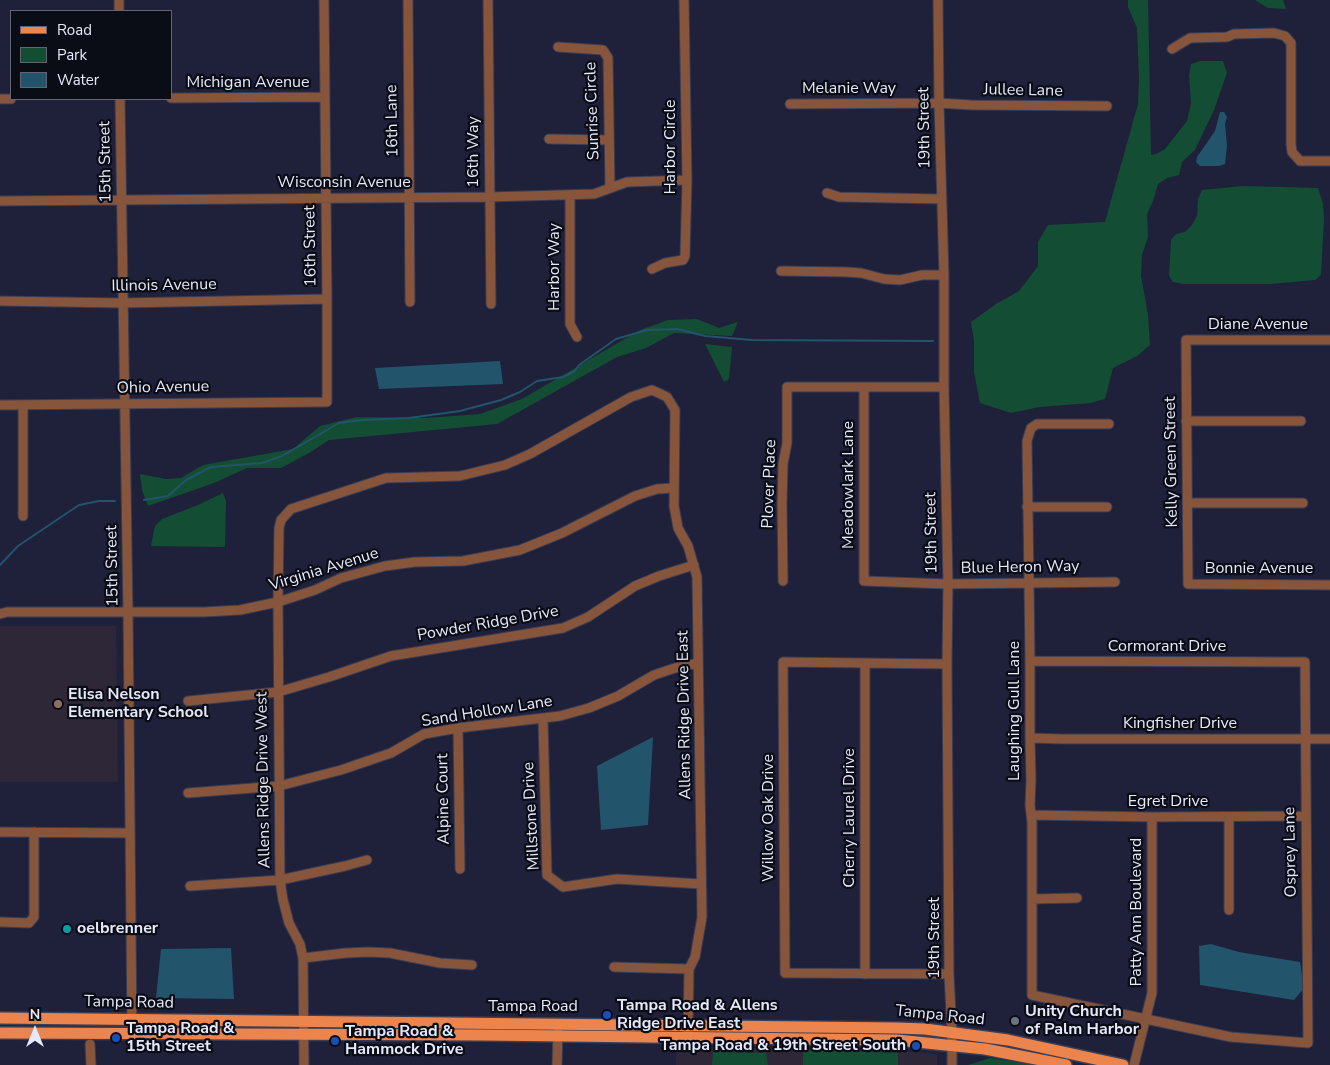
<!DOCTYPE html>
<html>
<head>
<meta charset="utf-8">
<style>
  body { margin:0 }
  #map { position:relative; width:1330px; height:1065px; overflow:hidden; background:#1e2139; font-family:"Nunito Sans",sans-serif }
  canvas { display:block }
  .legend { position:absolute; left:10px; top:10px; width:162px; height:90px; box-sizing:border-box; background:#0a0c16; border:1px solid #626471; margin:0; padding:6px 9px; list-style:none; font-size:15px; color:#e6e9fa }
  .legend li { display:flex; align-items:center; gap:10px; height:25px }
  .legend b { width:25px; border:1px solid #626471 }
  .north { position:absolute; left:10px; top:1005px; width:50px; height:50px; -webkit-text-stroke:4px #0a0c16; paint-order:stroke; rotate:0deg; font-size:14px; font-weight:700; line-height:20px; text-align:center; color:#e6e9fa }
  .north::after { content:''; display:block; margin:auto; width:18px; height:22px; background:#e6e9fa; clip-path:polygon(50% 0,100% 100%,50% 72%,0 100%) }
</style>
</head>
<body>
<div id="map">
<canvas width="1330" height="1065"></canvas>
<ul class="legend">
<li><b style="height:6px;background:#eb844d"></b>Road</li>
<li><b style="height:14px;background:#134e34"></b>Park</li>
<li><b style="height:14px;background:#22546c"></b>Water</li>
</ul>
<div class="north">N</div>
</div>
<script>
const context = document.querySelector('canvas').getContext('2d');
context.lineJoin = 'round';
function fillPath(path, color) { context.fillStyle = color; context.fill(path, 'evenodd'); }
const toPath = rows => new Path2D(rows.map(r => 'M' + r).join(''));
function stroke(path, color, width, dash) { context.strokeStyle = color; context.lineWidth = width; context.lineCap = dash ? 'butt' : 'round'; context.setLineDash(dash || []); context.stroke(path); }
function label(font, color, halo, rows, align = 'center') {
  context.font = font + ' "Nunito Sans",sans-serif'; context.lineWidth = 4.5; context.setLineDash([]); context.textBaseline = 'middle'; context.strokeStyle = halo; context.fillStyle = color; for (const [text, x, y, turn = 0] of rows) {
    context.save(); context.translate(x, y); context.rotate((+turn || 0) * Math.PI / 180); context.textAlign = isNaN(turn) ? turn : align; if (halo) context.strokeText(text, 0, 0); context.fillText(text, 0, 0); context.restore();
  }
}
fillPath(toPath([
  [0,626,116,626,118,782,0,782],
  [676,1046,875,1050,930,1053,937,1055,937,1065,676,1065]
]), '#2e2737');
fillPath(toPath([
  [1128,0,1148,0,1151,155,1156,154,1165,149,1187,121,1191,103,1189,75,1191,64,1200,61,1223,61,1227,73,1214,110,1195,150,1182,162,1179,175,1167,178,1158,184,1153,201,1147,214,1148,237,1142,255,1141,276,1148,315,1150,345,1137,356,1113,368,1105,399,1090,403,1039,407,1011,413,980,403,974,372,974,341,971,322,996,304,1019,291,1038,266,1038,242,1048,225,1105,222,1138,104,1139,78,1137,28,1128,7],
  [1255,0,1283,0,1286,9,1268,8],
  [1242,186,1318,188,1323,204,1324,219,1321,275,1315,280,1270,284,1184,284,1173,282,1169,276,1171,240,1176,234,1185,232,1192,225,1197,216,1198,199,1202,190],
  [697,319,719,328,738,322,732,336,674,333,646,348,617,357,497,424,329,440,309,453,281,468,247,468,214,483,148,506,142,490,140,474,166,479,181,478,203,465,293,449,320,426,356,417,426,418,480,414,522,399,640,330,668,320],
  [705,344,732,347,729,379,724,382],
  [223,493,226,501,225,547,151,546,155,526,162,519,198,505],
  [803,1050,898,1053,898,1065,803,1065],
  [713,1052,766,1053,768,1065,712,1065],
  [990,1058,1035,1065,968,1065]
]), '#134e34');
fillPath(toPath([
  [1220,112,1224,112,1227,117,1225,124,1227,146,1225,164,1219,166,1200,166,1196,162,1197,157,1215,131],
  [500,361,503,384,379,389,375,368],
  [653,737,648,825,601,830,597,766],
  [1211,944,1239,952,1300,962,1304,988,1294,1000,1200,985,1199,946],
  [231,948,234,999,156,998,161,949]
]), '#22546c');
stroke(toPath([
  [144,500,168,496,186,480,211,467,262,463,282,456,339,423,363,420,409,418,460,411,501,400,520,392,537,381,563,377,575,371,579,365,616,339,647,330,677,329,705,336,752,340,933,341],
  [0,565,18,546,79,505,99,501,115,501]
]), '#22546c', 2);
const minor = toPath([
  [119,0,119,11],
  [408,0,410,302],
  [488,0,491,304],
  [938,0,939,103,944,275,944,387,948,584,947,664,949,974,952,1033,952,1065],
  [558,47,603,50,608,58,610,188],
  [1172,49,1190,38,1227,37,1234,34,1274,33,1285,36,1291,43,1291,144,1292,152,1300,161,1330,161],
  [171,98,325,97],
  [0,99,11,99],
  [120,99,128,612,132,1034],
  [790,104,939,103,971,105,1107,106],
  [549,139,609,140],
  [827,193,839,197,941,199],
  [570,195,570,324,577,337],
  [0,201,489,197,594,194,627,182,687,180],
  [652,269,665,263,683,260,685,256,687,180,684,0],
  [781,271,846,272,861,273,884,279,900,280,922,275,944,275],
  [0,301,122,303,327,299],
  [1330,340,1186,340,1188,584,1330,585],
  [864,388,864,581,948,584,1115,582],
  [0,405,327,402,327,299,324,0],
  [23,405,23,516],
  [1186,421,1301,421],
  [1187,503,1303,503],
  [1027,507,1107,507],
  [783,581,782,504,783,464,787,443,787,387,944,387],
  [0,614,7,612,204,612,240,610,278,602,315,590,341,578,385,566,415,562,463,561,520,550,562,533,635,496,657,489,673,488],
  [1030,661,1305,662,1308,1043,1231,1037,1032,995,1032,823,1030,805,1031,780,1030,738,1030,661,1029,583,1027,441,1031,428,1037,424,1109,424],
  [865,663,865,974],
  [947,664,783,662,785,973,949,974],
  [188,701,278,692,329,677,391,656,563,628,588,617,635,586,659,576,694,565],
  [543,718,547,875,563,887,617,879,701,884],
  [458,728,460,869],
  [1030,738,1061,739,1330,739],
  [188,793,279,786,341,770,391,753,424,734,458,728,560,716,589,708,618,696,654,675,675,668,698,663],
  [1031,815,1152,817,1305,816],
  [1229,817,1229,910],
  [0,832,129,833],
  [190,886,280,880,345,866,367,860],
  [1032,899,1077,898],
  [0,922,29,923,34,917,34,832],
  [303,958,346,953,368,952,390,953,440,963,472,965],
  [614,967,689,969],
  [90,1044,91,1065],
  [304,1065,303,958,300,944,289,923,283,900,280,880,278,602,279,528,281,520,291,509,386,478,460,476,505,465,530,454,631,397,652,390,667,397,675,410,674,506,678,528,688,546,697,577,702,917,695,957,689,969,688,1032],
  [557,1065,558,1032],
  [1134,1065,1152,993,1152,817]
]);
const major = toPath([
  [0,1018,897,1028,925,1029,1008,1040,1123,1065],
  [0,1033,483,1035,897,1040,985,1049,1066,1065]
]);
stroke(minor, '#3a3d54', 11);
stroke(major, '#3a3d54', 14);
stroke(minor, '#87553c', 9);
stroke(major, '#eb844d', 11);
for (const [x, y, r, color] of [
  [58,704,5,"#8d6e63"],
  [67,929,5,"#0f9aa8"],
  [607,1015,5,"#1a4fb4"],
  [1015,1021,5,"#6b7280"],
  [116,1038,5,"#1a4fb4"],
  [335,1041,5,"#1a4fb4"],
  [916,1046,5,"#1a4fb4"]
]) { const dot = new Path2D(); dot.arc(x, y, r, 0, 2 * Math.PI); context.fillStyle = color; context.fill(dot); stroke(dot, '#0a0c16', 2); }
label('16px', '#e6e9fa', '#0a0c16', [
  ["Michigan Avenue",248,83],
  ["Melanie Way",849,89],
  ["Jullee Lane",1023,91,1],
  ["Sunrise Circle",593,111,-92],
  ["16th Lane",393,121,-91],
  ["19th Street",925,128,-91],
  ["Harbor Circle",671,147,-90],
  ["16th Way",474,152,-90],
  ["15th Street",106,162,-91],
  ["Wisconsin Avenue",344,183],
  ["16th Street",311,246,-91],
  ["Harbor Way",555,267,-90],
  ["Illinois Avenue",164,286,-1],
  ["Diane Avenue",1258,325],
  ["Ohio Avenue",163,388,-1],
  ["Kelly Green Street",1172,462,-91],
  ["Plover Place",770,484,-88],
  ["Meadowlark Lane",849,485,-90],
  ["19th Street",932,533,-91],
  ["15th Street",113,566,-91],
  ["Blue Heron Way",1020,568,-1],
  ["Bonnie Avenue",1259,569],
  ["Virginia Avenue",324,570,-17],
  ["Powder Ridge Drive",488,624,-10],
  ["Cormorant Drive",1167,647],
  ["Laughing Gull Lane",1015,711,-90],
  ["Sand Hollow Lane",487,712,-9],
  ["Allens Ridge Drive East",685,715,-91],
  ["Kingfisher Drive",1180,724],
  ["Allens Ridge Drive West",264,780,-91],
  ["Alpine Court",444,799,-91],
  ["Egret Drive",1168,802],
  ["Millstone Drive",532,816,-93],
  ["Willow Oak Drive",769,818,-90],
  ["Cherry Laurel Drive",850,818,-90],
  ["Osprey Lane",1291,852,-91],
  ["Patty Ann Boulevard",1137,912,-90],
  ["19th Street",935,938,-90],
  ["Tampa Road",129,1003,1],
  ["Tampa Road",533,1007],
  ["Tampa Road",940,1016,6]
]);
label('bold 16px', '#e6e9fa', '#0a0c16', [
  ["Elisa Nelson",68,695],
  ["Elementary School",68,713],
  ["oelbrenner",77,929],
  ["Tampa Road & Allens",617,1006],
  ["Ridge Drive East",617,1024],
  ["Unity Church",1025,1012],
  ["of Palm Harbor",1025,1030],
  ["Tampa Road &",126,1029],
  ["15th Street",126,1047],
  ["Tampa Road &",345,1032],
  ["Hammock Drive",345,1050],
  ["Tampa Road & 19th Street South",906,1046,"right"]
], 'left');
</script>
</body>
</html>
